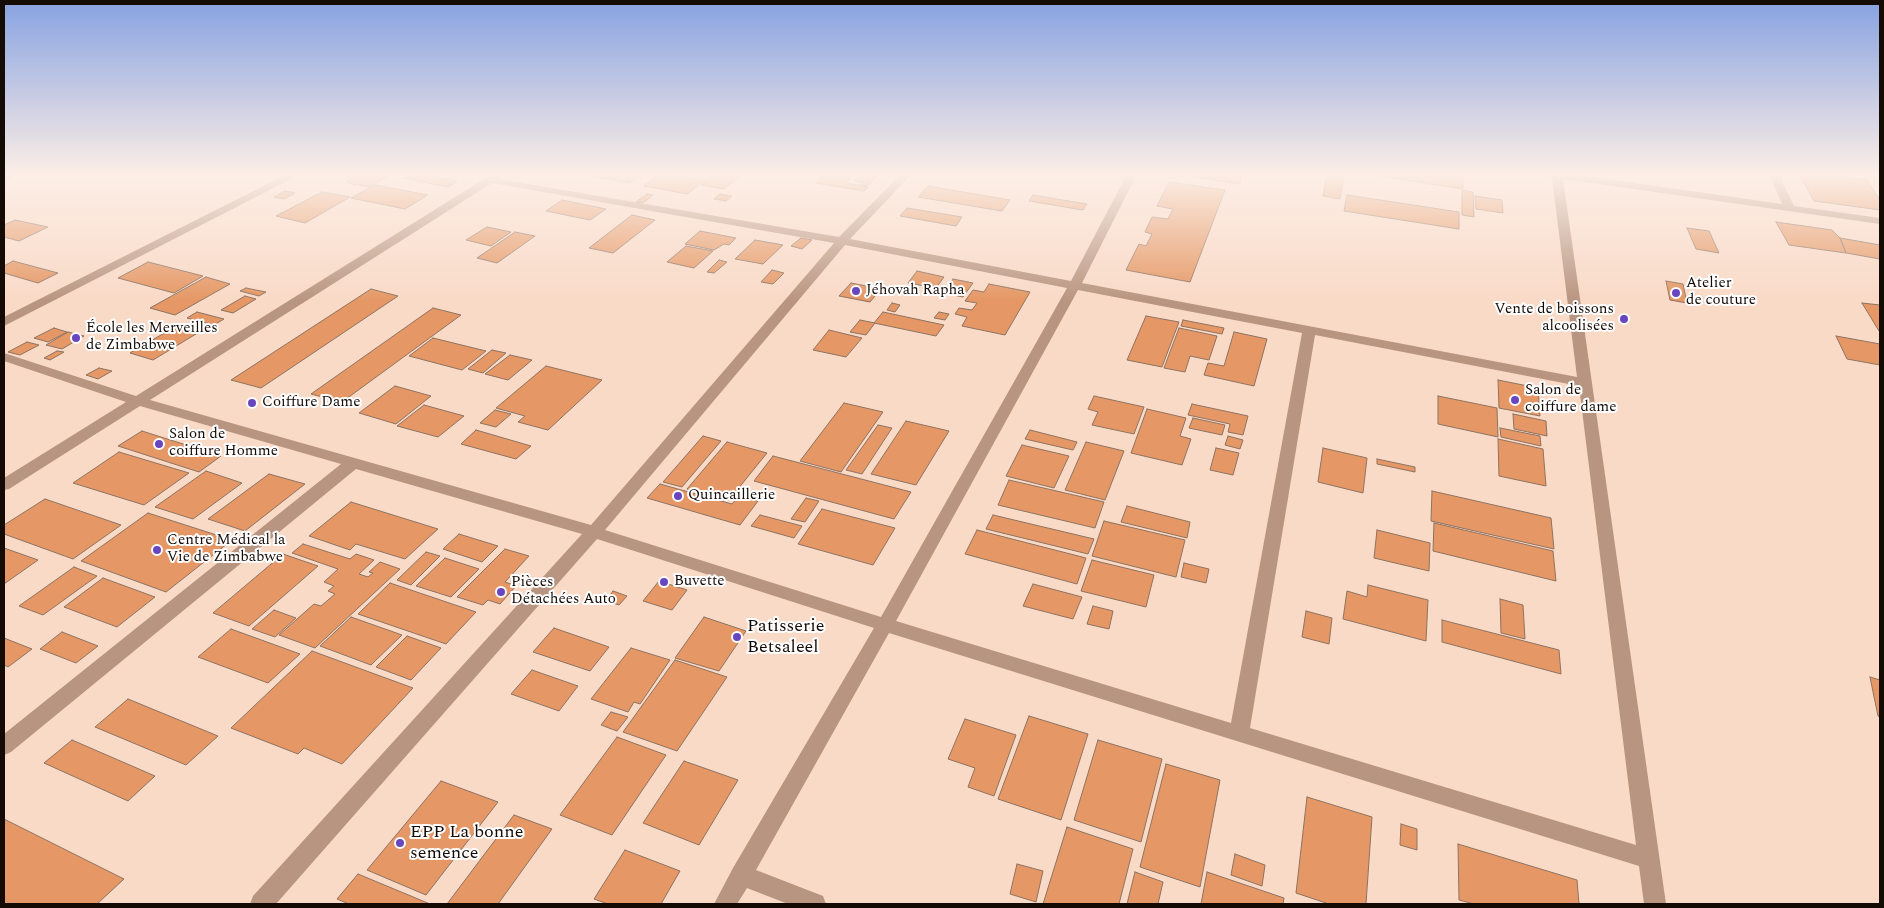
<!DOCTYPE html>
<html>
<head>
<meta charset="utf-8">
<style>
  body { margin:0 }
  #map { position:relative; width:1884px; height:908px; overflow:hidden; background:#f9dac7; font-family:Spectral,serif }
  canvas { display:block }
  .frame { position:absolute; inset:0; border:5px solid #150b05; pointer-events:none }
</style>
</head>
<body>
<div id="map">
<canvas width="1884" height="908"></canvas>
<div class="frame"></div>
</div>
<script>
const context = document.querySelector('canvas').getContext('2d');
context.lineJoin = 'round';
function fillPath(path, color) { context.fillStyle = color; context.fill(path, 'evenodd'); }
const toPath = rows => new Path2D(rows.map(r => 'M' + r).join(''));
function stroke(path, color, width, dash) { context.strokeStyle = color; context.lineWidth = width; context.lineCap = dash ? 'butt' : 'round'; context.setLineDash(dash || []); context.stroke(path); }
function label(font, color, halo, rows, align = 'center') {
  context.font = font + ' Spectral,serif'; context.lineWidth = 4; context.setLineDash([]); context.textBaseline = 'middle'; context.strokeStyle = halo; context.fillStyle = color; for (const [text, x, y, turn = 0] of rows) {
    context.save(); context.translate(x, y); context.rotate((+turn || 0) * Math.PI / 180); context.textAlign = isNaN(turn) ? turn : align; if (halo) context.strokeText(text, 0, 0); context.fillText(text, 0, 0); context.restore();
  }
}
const building = toPath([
  [360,174,380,174,388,176,369,187,359,185,367,181,364,180,356,185,346,182,360,174],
  [410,174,421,174,457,181,448,187,403,178,410,174],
  [581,174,641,174,629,183,581,174],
  [659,174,683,179,686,177,705,180,687,194,644,186,659,174],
  [715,174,742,174,724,189,701,185,715,174],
  [824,174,854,174,846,183,868,187,864,191,816,183,824,174],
  [861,174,879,174,867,186,861,185,864,183,854,181,861,174],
  [1194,174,1243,174,1239,184,1193,177,1194,174],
  [1327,174,1344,174,1340,199,1323,196,1327,174],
  [1367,174,1463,174,1463,189,1367,174],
  [1799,174,1827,174,1867,180,1880,200,1880,210,1814,201,1799,174],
  [1169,182,1225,190,1190,282,1126,270,1139,244,1146,246,1152,234,1145,232,1152,217,1168,219,1173,209,1157,206,1169,182],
  [375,185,428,195,405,209,351,198,375,185],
  [928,186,1010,200,1002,211,918,197,928,186],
  [1462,190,1473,192,1474,217,1462,215,1462,190],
  [285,191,295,193,284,199,274,197,285,191],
  [322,192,350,197,305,223,276,216,322,192],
  [647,194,653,195,643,203,636,202,647,194],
  [720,194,732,196,726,201,714,199,720,194],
  [1033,195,1087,204,1083,210,1029,201,1033,195],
  [1347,195,1459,212,1459,229,1344,211,1347,195],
  [1475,196,1502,200,1503,213,1476,209,1475,196],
  [562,200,606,209,590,220,546,211,562,200],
  [907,208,962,217,956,226,900,216,907,208],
  [632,215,655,220,613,253,589,248,632,215],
  [15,220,48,227,19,241,4,237,4,225,15,220],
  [1776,222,1832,230,1840,238,1846,253,1789,245,1776,222],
  [487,227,511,232,491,246,466,240,487,227],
  [1687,228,1709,231,1719,253,1696,249,1687,228],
  [700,231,736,238,729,245,724,244,714,250,685,244,700,231],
  [515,232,535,236,497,263,477,258,515,232],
  [801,238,812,240,802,249,791,246,801,238],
  [1840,238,1880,245,1880,259,1846,253,1840,238],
  [755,240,783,245,763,264,735,259,755,240],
  [686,246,713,251,694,268,667,262,686,246],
  [719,260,727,262,714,273,707,272,719,260],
  [13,261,58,273,38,283,4,273,4,266,13,261],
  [148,262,203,276,174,293,118,278,148,262],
  [772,270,784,273,773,284,761,282,772,270],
  [917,271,944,277,936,288,908,283,917,271],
  [206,277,230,284,175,315,150,308,206,277],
  [953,279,973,283,963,297,943,293,953,279],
  [1666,281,1683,284,1687,303,1670,300,1666,281],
  [851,283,881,289,870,302,839,296,851,283],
  [989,284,1030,292,1005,335,962,326,967,317,955,314,959,308,972,310,977,303,965,301,973,290,984,292,989,284],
  [246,288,266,292,259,296,240,291,246,288],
  [371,289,398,296,261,388,231,380,371,289],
  [245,296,256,299,233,313,221,310,245,296],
  [892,303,900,305,895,312,887,310,892,303],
  [1862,303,1880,305,1880,331,1879,331,1862,303],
  [433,308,461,315,342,402,311,394,433,308],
  [197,312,224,319,214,325,187,318,197,312],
  [883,312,944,325,936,336,874,323,883,312],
  [939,312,949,314,945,320,934,318,939,312],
  [1146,316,1179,322,1162,367,1127,360,1146,316],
  [860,320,875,323,866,335,850,332,860,320],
  [1183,320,1224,328,1222,334,1181,326,1183,320],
  [54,328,67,332,48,342,34,338,54,328],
  [173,328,196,334,153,360,130,353,173,328],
  [1179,328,1217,336,1209,360,1190,356,1185,372,1164,368,1179,328],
  [829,330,862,338,846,357,813,350,829,330],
  [68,332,84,336,62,349,46,345,68,332],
  [1234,332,1267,339,1254,386,1204,375,1208,363,1224,366,1234,332],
  [1836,336,1880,344,1880,365,1847,359,1836,336],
  [433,338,486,351,462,370,409,356,433,338],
  [27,342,39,345,20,355,8,352,27,342],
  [492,350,506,353,483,373,468,369,492,350],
  [57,351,64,352,50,360,44,358,57,351],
  [510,355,532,360,508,380,485,374,510,355],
  [546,366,602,380,548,430,518,422,525,416,496,408,546,366],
  [99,368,112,371,98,379,86,375,99,368],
  [1498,380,1538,388,1540,416,1499,408,1498,380],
  [395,386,431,396,396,424,359,413,395,386],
  [1094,396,1144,407,1134,434,1092,425,1098,412,1088,409,1094,396],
  [1438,396,1497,408,1498,437,1438,424,1438,396],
  [844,403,883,412,841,472,800,461,844,403],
  [1192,404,1248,416,1243,435,1228,432,1230,424,1188,415,1192,404],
  [424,405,464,416,438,437,397,426,424,405],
  [1147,409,1186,418,1180,436,1191,439,1182,465,1131,453,1147,409],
  [495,410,511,414,496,427,480,423,495,410],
  [1513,414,1546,421,1547,436,1514,429,1513,414],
  [1193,418,1225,425,1222,435,1189,428,1193,418],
  [906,421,949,431,916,485,871,474,906,421],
  [878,425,892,428,862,474,846,470,878,425],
  [1500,428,1540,436,1541,446,1501,437,1500,428],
  [476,430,531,446,516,459,461,444,476,430],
  [1030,430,1077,442,1073,450,1025,439,1030,430],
  [142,431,221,456,199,472,118,446,142,431],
  [703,436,721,441,682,487,663,482,703,436],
  [1228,436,1243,440,1240,449,1225,445,1228,436],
  [1498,439,1543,449,1546,486,1499,476,1498,439],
  [727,442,767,453,729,500,687,489,727,442],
  [1086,442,1124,451,1105,500,1065,490,1086,442],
  [1022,445,1069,456,1054,488,1006,476,1022,445],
  [1216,448,1239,453,1233,475,1210,470,1216,448],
  [1323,448,1367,458,1363,493,1318,482,1323,448],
  [119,452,189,473,144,505,73,483,119,452],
  [773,456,911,492,894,519,754,481,773,456],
  [1377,459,1415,467,1415,472,1377,464,1377,459],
  [206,471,242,483,193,519,155,507,206,471],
  [269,474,305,484,245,531,208,519,269,474],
  [1009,480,1104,502,1095,528,998,505,1009,480],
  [660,484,732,504,739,496,758,501,740,525,647,498,660,484],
  [1432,491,1551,518,1554,549,1431,521,1432,491],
  [806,498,819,501,805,522,791,519,806,498],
  [45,499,121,525,73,559,4,534,4,525,45,499],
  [351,502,438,529,405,559,356,544,350,550,309,536,351,502],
  [1127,506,1190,522,1187,538,1121,522,1127,506],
  [822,509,895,528,873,565,798,544,822,509],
  [148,513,232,540,166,592,81,561,148,513],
  [760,515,802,526,794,538,751,526,760,515],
  [993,515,1094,539,1088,554,986,529,993,515],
  [1104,521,1185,540,1176,577,1092,556,1104,521],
  [1434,523,1553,551,1556,581,1433,551,1434,523],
  [977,530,1086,558,1077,584,965,554,977,530],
  [1377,530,1430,543,1429,571,1374,558,1377,530],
  [459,534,498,546,482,562,443,549,459,534],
  [303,544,350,559,356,554,374,560,359,574,368,577,373,573,369,572,380,562,400,569,315,648,279,635,314,604,321,606,335,594,328,591,334,586,324,582,338,569,292,553,303,544],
  [4,548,38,560,4,584,4,548],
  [505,549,529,556,505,582,516,586,500,604,488,600,483,605,457,597,505,549],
  [426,552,440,556,411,585,397,580,426,552],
  [283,554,318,566,249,626,213,613,283,554],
  [445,558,479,569,451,597,416,586,445,558],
  [1092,560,1154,575,1146,607,1081,591,1092,560],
  [1184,563,1209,569,1206,583,1181,577,1184,563],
  [74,567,97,576,43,615,19,606,74,567],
  [103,578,155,597,117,627,64,607,103,578],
  [659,581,687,590,672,610,643,601,659,581],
  [390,583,476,612,446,644,358,614,390,583],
  [1033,584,1082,597,1073,619,1023,606,1033,584],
  [1368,585,1428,600,1426,641,1343,619,1347,591,1367,597,1368,585],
  [613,591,627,596,619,605,606,601,613,591],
  [1500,599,1523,605,1525,639,1501,633,1500,599],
  [1093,606,1113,611,1109,629,1087,624,1093,606],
  [274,610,296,618,275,637,252,629,274,610],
  [1306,611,1332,618,1329,644,1302,637,1306,611],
  [351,617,402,635,371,665,320,646,351,617],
  [704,617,746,631,719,671,675,658,704,617],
  [1442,620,1559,650,1561,674,1442,642,1442,620],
  [554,628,609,647,590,671,533,652,554,628],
  [231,629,300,654,268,683,198,657,231,629],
  [62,632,98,646,76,663,40,649,62,632],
  [407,636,441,648,411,680,376,667,407,636],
  [4,638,32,649,8,667,4,665,4,638],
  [631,648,670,660,640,704,634,702,628,712,591,699,631,648],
  [312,651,413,688,342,764,304,748,298,754,231,728,312,651],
  [675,660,727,677,677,751,623,732,675,660],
  [532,670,578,686,559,711,511,694,532,670],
  [1870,677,1880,680,1880,717,1878,716,1870,677],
  [128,699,218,736,186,765,95,727,128,699],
  [611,712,628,717,617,731,601,725,611,712],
  [1029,716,1088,734,1061,820,998,799,1029,716],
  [965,719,1016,735,994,796,968,787,975,768,948,759,965,719],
  [617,737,666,755,612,835,560,815,617,737],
  [72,740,155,776,128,801,44,763,72,740],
  [1098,740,1162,759,1141,842,1074,820,1098,740],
  [684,761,738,780,699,845,643,823,684,761],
  [1166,764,1220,780,1200,887,1140,867,1166,764],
  [441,781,498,802,426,895,367,870,441,781],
  [1307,797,1372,817,1366,904,1329,904,1296,893,1307,797],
  [514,815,552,829,498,904,447,904,514,815],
  [4,819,124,879,97,904,4,904,4,819],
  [1401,824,1417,829,1417,850,1400,845,1401,824],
  [1067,827,1133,849,1119,904,1043,904,1067,827],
  [1458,844,1577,880,1579,904,1474,904,1459,900,1458,844],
  [625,850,680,871,661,904,608,904,594,899,625,850],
  [1235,854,1265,865,1262,886,1231,875,1235,854],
  [1017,864,1043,871,1036,902,1010,894,1017,864],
  [1135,872,1163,882,1158,904,1127,904,1135,872],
  [1207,872,1284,898,1283,904,1201,904,1207,872],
  [358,874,430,904,349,904,337,899,358,874]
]);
fillPath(building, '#e59865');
stroke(building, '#8e7261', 1);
fillPath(toPath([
  [4,174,17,174,4,181,4,174],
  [287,174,301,174,4,326,4,317,287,174],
  [492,174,503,174,499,179,839,237,901,174,912,174,850,239,1071,281,1127,174,1137,174,1082,283,1577,377,1552,178,1543,174,1572,174,1782,204,1769,174,1779,174,1794,206,1880,218,1880,224,1563,179,1666,904,1644,904,1639,866,889,633,756,870,823,896,826,904,788,904,747,888,737,904,714,904,733,868,874,628,597,539,276,904,250,904,253,896,582,534,356,469,11,752,4,755,4,734,341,464,140,406,9,489,4,490,4,478,126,402,4,361,4,353,136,396,492,174],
  [492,183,834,243,591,525,150,400,492,183],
  [845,245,1067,288,881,617,605,530,845,245],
  [1078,290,1302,333,1231,723,896,621,1078,290],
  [1315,335,1579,386,1636,845,1250,728,1315,335]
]), '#b89580');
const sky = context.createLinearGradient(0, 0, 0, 301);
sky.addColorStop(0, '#87a2e1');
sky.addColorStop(0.58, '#fceee6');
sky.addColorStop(1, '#fceee600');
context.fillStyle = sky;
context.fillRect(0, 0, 1884, 301);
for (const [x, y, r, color] of [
  [856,291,5,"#6846bf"],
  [1676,293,5,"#6846bf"],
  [1624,319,5,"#6846bf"],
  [76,338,5,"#6846bf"],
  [1515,400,5,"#6846bf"],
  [252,403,5,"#6846bf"],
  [159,444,5,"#6846bf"],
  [678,496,5,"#6846bf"],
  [157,550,5,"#6846bf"],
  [664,582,5,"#6846bf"],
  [501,592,5,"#6846bf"],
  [737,637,5,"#6846bf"],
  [400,843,5,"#6846bf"]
]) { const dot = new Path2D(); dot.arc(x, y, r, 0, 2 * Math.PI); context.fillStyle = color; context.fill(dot); stroke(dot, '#fff', 2); }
label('15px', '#150b05', '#fff', [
  ["Atelier",1686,284],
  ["de couture",1686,301],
  ["Jéhovah Rapha",866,291],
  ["Vente de boissons",1614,310,"right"],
  ["alcoolisées",1614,327,"right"],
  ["École les Merveilles",86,329],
  ["de Zimbabwe",86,346],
  ["Salon de",1525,391],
  ["coiffure dame",1525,408],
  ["Coiffure Dame",262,403],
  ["Salon de",169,435],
  ["coiffure Homme",169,452],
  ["Quincaillerie",688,496],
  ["Centre Médical la",167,541],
  ["Vie de Zimbabwe",167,558],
  ["Buvette",674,582],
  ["Pièces",511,583],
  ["Détachées Auto",511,600]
], 'left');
label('18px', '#150b05', '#fff', [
  ["Patisserie",747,627],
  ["Betsaleel",747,648],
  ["EPP La bonne",410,833],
  ["semence",410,854]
], 'left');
</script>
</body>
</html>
